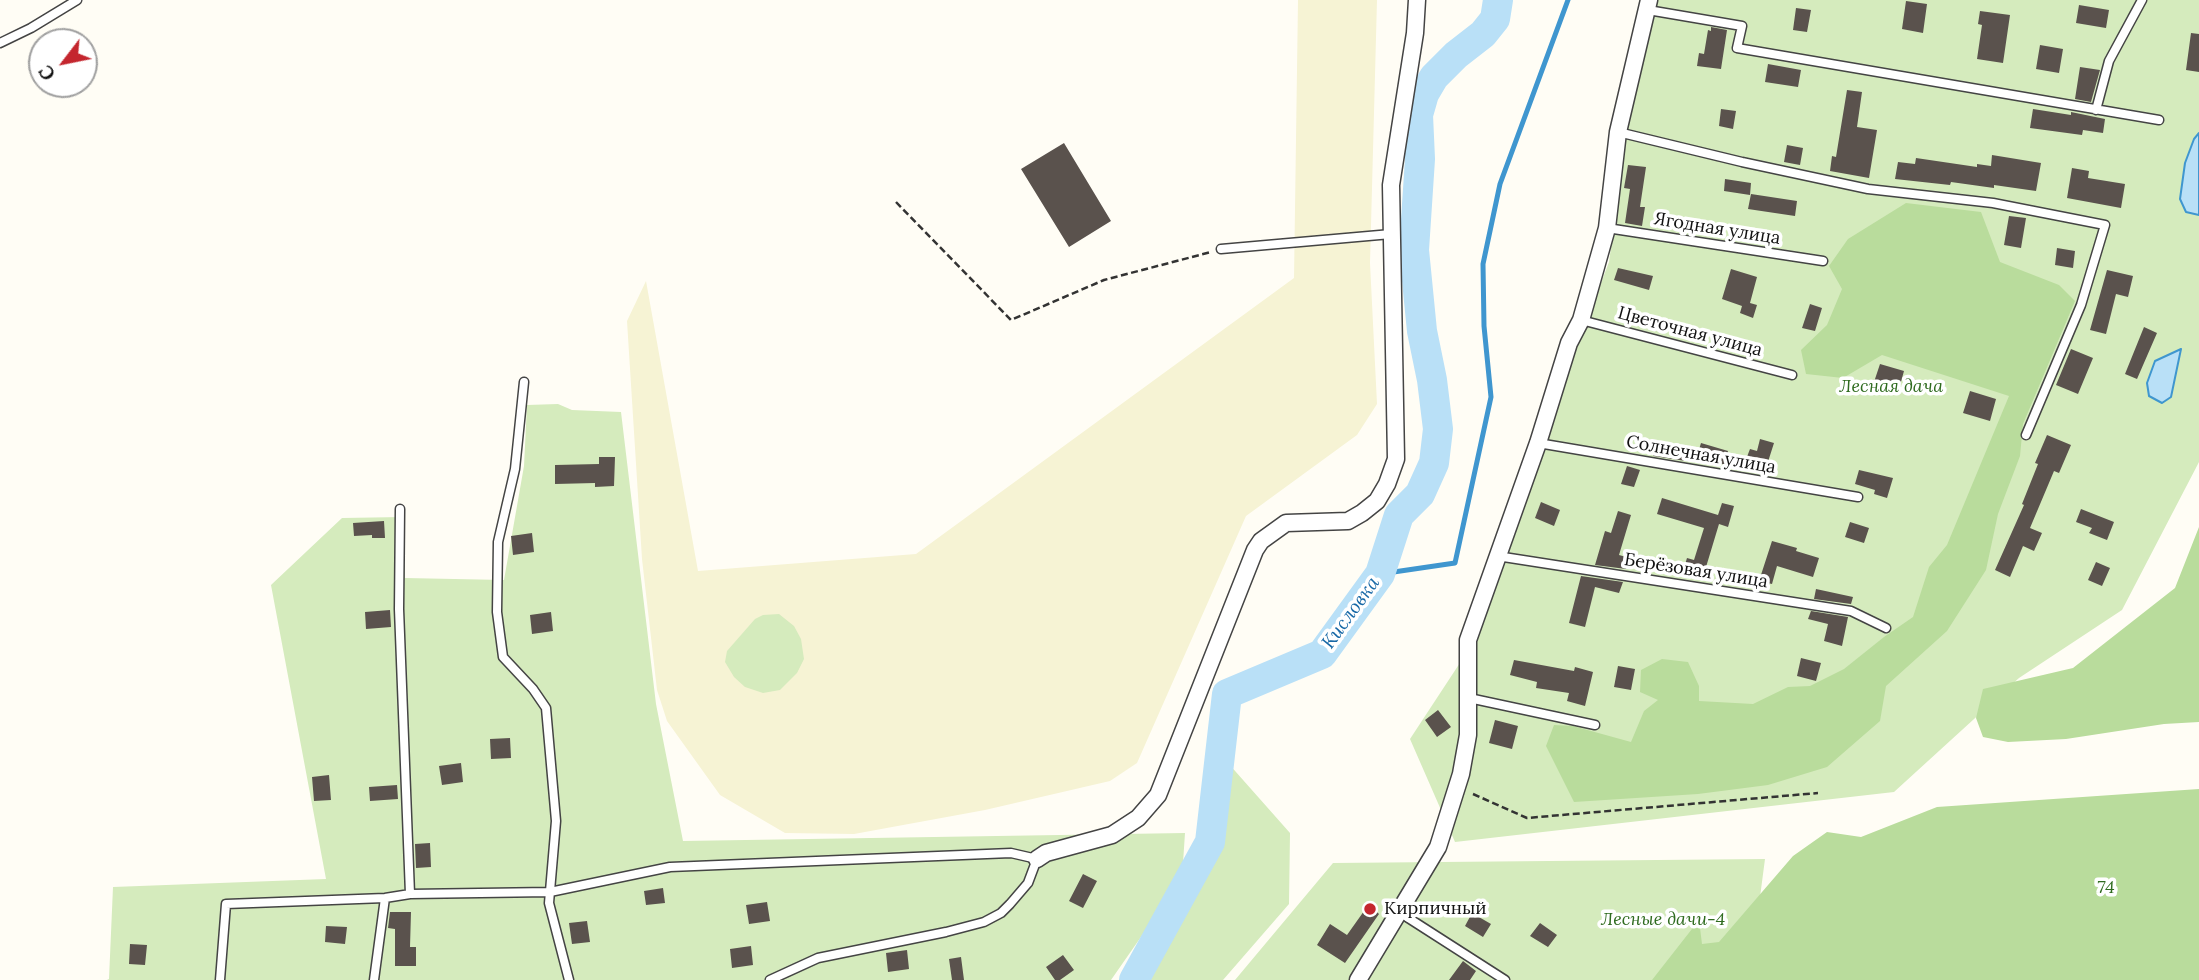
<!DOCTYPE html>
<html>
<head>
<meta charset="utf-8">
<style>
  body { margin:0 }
  #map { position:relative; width:2199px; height:980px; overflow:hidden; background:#fffdf5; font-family:Lora,serif }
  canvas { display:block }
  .north { position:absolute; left:28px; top:28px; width:70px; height:70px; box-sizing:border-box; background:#fff; border:2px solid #a0a0a0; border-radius:50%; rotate:238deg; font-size:19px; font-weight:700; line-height:28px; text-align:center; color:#111 }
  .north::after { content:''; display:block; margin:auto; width:24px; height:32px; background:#c4262e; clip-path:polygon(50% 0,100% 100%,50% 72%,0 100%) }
</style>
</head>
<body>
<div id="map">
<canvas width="2199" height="980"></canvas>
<div class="north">С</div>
</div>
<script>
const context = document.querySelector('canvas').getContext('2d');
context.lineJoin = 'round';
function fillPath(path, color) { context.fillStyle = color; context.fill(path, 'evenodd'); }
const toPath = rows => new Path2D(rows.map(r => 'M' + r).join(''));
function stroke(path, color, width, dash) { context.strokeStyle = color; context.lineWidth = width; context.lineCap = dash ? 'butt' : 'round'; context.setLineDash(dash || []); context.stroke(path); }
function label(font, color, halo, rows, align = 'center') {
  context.font = font + ' Lora,serif'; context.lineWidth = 7; context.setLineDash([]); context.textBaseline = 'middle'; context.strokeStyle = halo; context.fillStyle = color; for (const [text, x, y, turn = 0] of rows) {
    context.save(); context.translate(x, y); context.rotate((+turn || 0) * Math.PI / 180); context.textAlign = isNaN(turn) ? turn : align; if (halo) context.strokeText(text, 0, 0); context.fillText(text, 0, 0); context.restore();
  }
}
fillPath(toPath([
  [1298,0,1377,0,1370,263,1377,404,1357,435,1246,516,1137,763,1110,781,985,810,854,834,785,833,720,795,667,721,657,690,642,559,627,321,646,281,698,571,916,554,1294,278]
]), '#f6f3d4');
fillPath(toPath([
  [1644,0,2199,0,2199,462,2122,610,2019,678,1894,792,1455,842,1410,739,1473,643,1565,377,1609,262],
  [558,404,572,410,621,412,656,704,683,841,1185,833,1182,878,1111,980,107,980,109,979,113,887,326,879,271,585,342,518,403,517,405,578,504,580,524,466,527,405],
  [779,614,794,626,801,639,804,659,797,673,780,690,763,693,745,687,734,677,725,662,727,651,755,619,763,615],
  [1228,763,1290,833,1289,904,1223,980,1141,980,1184,904],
  [1765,859,1752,958,1737,980,1235,980,1333,863]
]), '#d5ebbd');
fillPath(toPath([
  [1906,203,1981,212,2000,262,2059,285,2075,301,2023,424,2020,456,1998,514,1986,570,1947,631,1886,686,1880,721,1827,767,1768,785,1698,794,1574,802,1546,746,1554,725,1573,726,1631,742,1644,711,1658,700,1640,692,1641,670,1662,659,1688,662,1699,686,1699,701,1753,704,1788,687,1810,686,1844,669,1884,637,1913,617,1929,567,1947,545,2009,396,1882,355,1843,378,1806,374,1801,350,1827,325,1842,289,1829,266,1848,239],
  [2199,527,2199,722,2164,724,2066,739,2008,742,1983,737,1976,718,1983,689,2073,668,2175,588],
  [2199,789,2199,980,1652,980,1699,920,1702,944,1719,942,1793,856,1827,832,1861,837,1937,807]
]), '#b9dc9c');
const water = toPath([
  [2199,133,2199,215,2186,212,2180,199,2185,163,2194,139,2199,133],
  [2181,349,2171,397,2162,403,2149,396,2147,383,2155,361,2181,349]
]);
fillPath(water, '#b9e0f7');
stroke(water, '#3f96cf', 2);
stroke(toPath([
  [1380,574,1455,563,1491,397,1484,326,1483,264,1500,184,1568,0]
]), '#3f96cf', 5);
stroke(toPath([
  [1134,980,1210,842,1227,694,1322,654,1380,574,1399,515,1420,494,1434,463,1438,429,1432,380,1422,331,1414,250,1420,159,1418,115,1424,94,1434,77,1456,55,1483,34,1495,19,1498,0]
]), '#b9e0f7', 30);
fillPath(toPath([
  [1906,1,1927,4,1923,33,1902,29],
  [2079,5,2109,10,2106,28,2076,23],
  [1796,8,1811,10,1807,32,1793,30],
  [1980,11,2010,15,2003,63,1977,59,1982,25,1978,24],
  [1711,27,1727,30,1721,69,1697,66,1699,53,1704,54,1708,30,1711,31],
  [2191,33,2199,34,2199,72,2186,70],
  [2040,45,2063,49,2059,73,2036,69],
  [1768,64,1801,70,1798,87,1765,82],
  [2080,67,2100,70,2091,102,2075,99],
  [1847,90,1862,92,1857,127,1877,130,1869,178,1830,171,1832,156,1836,157],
  [1721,109,1736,111,1733,129,1719,126],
  [2033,109,2071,115,2071,112,2105,119,2103,133,2083,130,2082,135,2030,128],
  [1064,143,1111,221,1069,247,1021,169],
  [1787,145,1803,148,1800,165,1784,162],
  [1992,155,2041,163,2036,191,1994,185,1994,188,1951,182,1950,185,1895,179,1898,162,1915,164,1916,158,1977,167,1977,164,1991,166],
  [1628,165,1646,167,1640,207,1645,207,1642,226,1625,223,1630,189,1624,188],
  [2072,168,2089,171,2088,178,2125,184,2121,208,2067,198],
  [1725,179,1751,183,1750,195,1724,191],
  [1751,194,1797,201,1795,216,1748,209],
  [2009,216,2026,218,2021,248,2004,245],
  [2057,248,2075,251,2073,268,2055,265],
  [1618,268,1653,276,1649,290,1614,280],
  [1731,269,1757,277,1750,303,1757,305,1753,318,1740,313,1742,306,1722,299],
  [2107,270,2133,276,2128,297,2116,294,2106,334,2090,330],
  [1810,304,1822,308,1815,331,1802,328],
  [2144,327,2157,333,2137,379,2125,374],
  [2071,349,2093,358,2078,394,2056,385],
  [1880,364,1904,371,1899,389,1874,382],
  [1970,391,1996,399,1990,421,1963,413],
  [2047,435,2071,445,2059,473,2054,471,2030,528,2042,533,2034,551,2023,546,2010,577,1995,570,2024,505,2022,504,2038,464,2035,463],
  [1760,439,1774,443,1766,468,1745,462,1750,449,1757,451],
  [1657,442,1689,452,1686,461,1653,456],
  [1701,443,1728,451,1725,465,1697,456],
  [599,457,615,457,614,486,595,487,595,483,555,484,555,465,599,464],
  [1627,466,1640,470,1634,487,1621,484],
  [1859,470,1893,478,1887,498,1874,494,1875,490,1855,484],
  [1662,498,1718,515,1722,503,1734,506,1728,527,1719,524,1703,577,1683,571,1687,558,1694,560,1704,528,1657,514],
  [1541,502,1560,510,1554,526,1535,518],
  [2081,509,2114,522,2107,540,2089,533,2092,528,2076,522],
  [1618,511,1631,515,1619,555,1630,558,1626,569,1595,565,1605,531,1611,533],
  [384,521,385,538,372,538,372,535,354,536,353,523],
  [1850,522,1869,528,1864,543,1845,537],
  [532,533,534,552,513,555,511,536],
  [1772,541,1797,548,1796,551,1819,558,1813,577,1777,566,1772,584,1759,581],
  [2096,562,2110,568,2102,586,2088,580],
  [1581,576,1623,582,1619,593,1595,587,1585,627,1569,623],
  [1816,589,1853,597,1851,604,1814,599],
  [390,610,391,627,366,629,365,612],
  [1811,611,1848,617,1842,646,1824,641,1828,624,1808,619],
  [551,612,553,631,532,634,530,615],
  [1801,658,1821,663,1816,681,1797,676],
  [1514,660,1574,671,1575,667,1593,672,1585,706,1567,701,1569,693,1536,688,1537,682,1510,675],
  [1618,666,1635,669,1631,690,1614,687],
  [1438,710,1451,727,1437,737,1425,720],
  [1495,720,1518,726,1512,749,1489,743],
  [510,738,511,758,491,759,490,739],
  [461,763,463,782,442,785,439,766],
  [329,775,331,800,314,801,312,777],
  [397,785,398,799,370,801,369,787],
  [430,843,431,867,416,868,415,844],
  [1083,874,1097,881,1083,908,1069,901],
  [663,888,665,903,646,905,644,891],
  [767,902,770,921,749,924,746,905],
  [1369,904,1379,914,1345,963,1317,945,1330,924,1347,935],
  [390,912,411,912,410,947,416,947,416,966,395,966,395,929,388,928],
  [1472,913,1491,924,1483,937,1465,926],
  [587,921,590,942,572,944,569,923],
  [1540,923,1557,935,1548,947,1530,936],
  [326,926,347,927,345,944,325,942],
  [130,944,147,945,145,965,129,964],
  [751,946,753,965,732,968,730,949],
  [907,950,909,969,888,972,886,953],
  [1063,955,1074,970,1060,980,1055,980,1046,967],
  [961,957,964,980,952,980,949,959],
  [1463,961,1476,971,1470,980,1449,980]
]), '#5a524d');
const lane = toPath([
  [1648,10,1742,26,1737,48,2159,120],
  [0,43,31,28,77,0],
  [2096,110,2109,61,2142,0],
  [1618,132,1742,162,1868,189,1993,203,2105,225,2081,305,2026,435],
  [1607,228,1823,261],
  [1221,249,1391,234],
  [1581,320,1792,375],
  [524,382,515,469,498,542,497,612,503,657,533,689,546,708,556,821,549,903,569,980],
  [1538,443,1858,497],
  [400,509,399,609,410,894],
  [1497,556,1851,611,1886,628],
  [1469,698,1595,725],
  [1399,912,1505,980],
  [220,980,226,904,385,898,410,894,550,892,670,867,1011,853,1037,859,1028,883,1010,904,1001,913,984,922,946,932,818,958,770,980],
  [374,980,385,898]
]);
const street = toPath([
  [1037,859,1046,853,1112,835,1138,818,1158,795,1255,550,1261,541,1286,523,1348,521,1362,513,1377,501,1387,484,1396,459,1391,185,1415,33,1417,0],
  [1358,980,1438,847,1461,774,1468,735,1468,640,1538,443,1569,343,1581,320,1607,228,1618,132,1649,0]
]);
stroke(lane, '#444', 11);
stroke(street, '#444', 19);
stroke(toPath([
  [896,202,1011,320,1104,280,1211,252],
  [1473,794,1527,818,1818,793]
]), '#333', 2.5, [7, 3.5]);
stroke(lane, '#fff', 8);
stroke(street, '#fff', 16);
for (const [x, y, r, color] of [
  [1370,909,7,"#c4262e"]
]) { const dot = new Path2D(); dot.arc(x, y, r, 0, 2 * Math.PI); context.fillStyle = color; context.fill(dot); stroke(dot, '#fff', 2.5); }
label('18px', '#111', '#fff', [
  ["Ягодная улица",1717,229,9],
  ["Цветочная улица",1690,332,15],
  ["Солнечная улица",1701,455,10],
  ["Берёзовая улица",1696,571,9]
]);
label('italic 18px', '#2f6b1f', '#fff', [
  ["Лесная дача",1891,387],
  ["74",2106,888],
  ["Лесные дачи-4",1663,920]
]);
label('18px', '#111', '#fff', [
  ["Кирпичный",1384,909]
], 'left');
label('italic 19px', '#1768a6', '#fff', [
  ["Кисловка",1351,613,-54]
]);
</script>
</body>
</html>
